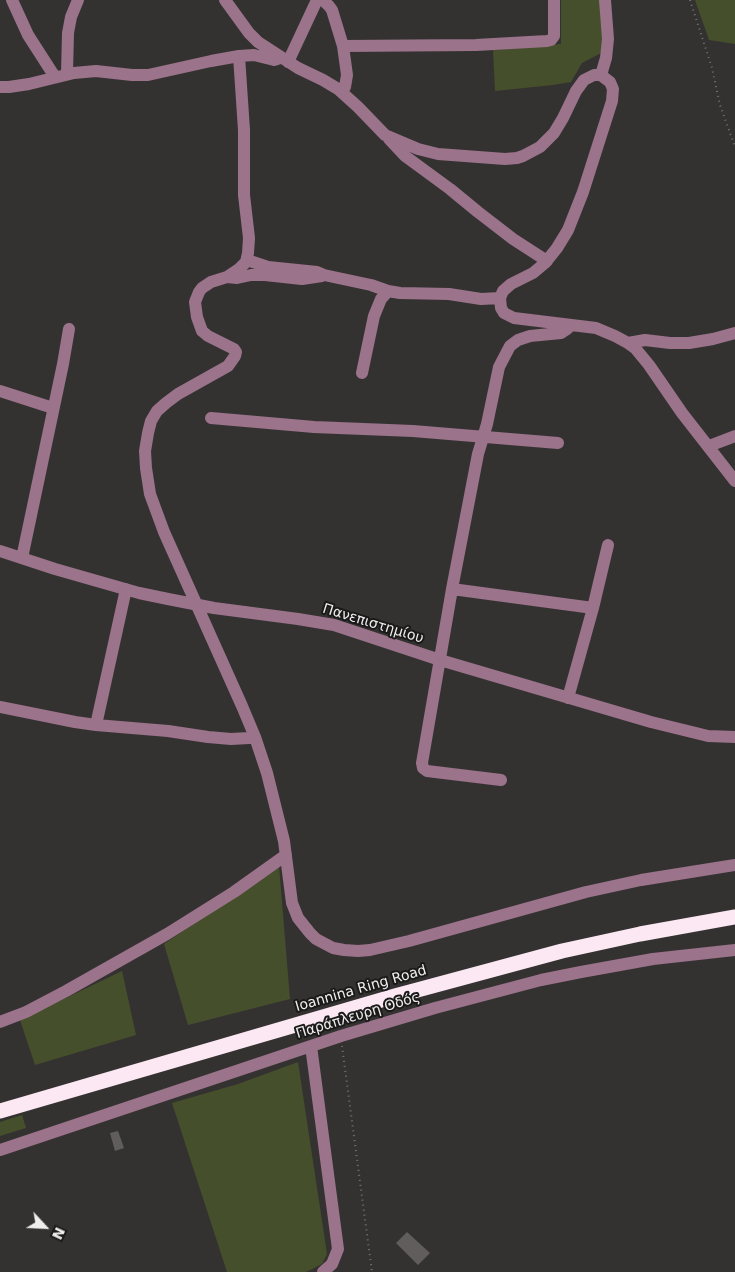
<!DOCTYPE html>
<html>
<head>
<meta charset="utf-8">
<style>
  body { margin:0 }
  #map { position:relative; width:735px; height:1272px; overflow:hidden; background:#343231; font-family:"DejaVu Sans",sans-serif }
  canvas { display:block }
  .north { position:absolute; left:20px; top:1202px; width:50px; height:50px; -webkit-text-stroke:4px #1b1a1a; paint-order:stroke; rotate:115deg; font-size:14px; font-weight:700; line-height:20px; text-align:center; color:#f0eeed }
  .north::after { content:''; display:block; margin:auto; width:18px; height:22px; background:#f0eeed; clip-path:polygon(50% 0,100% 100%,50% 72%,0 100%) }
</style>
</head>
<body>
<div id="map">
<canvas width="735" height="1272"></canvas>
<div class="north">N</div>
</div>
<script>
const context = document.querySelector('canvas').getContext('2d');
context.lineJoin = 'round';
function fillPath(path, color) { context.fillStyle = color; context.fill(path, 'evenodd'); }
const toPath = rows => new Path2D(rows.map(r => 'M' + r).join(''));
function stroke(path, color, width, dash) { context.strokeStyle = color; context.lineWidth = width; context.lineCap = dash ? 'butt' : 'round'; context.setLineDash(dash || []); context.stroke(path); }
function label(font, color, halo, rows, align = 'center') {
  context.font = font + ' "DejaVu Sans",sans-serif'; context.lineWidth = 4; context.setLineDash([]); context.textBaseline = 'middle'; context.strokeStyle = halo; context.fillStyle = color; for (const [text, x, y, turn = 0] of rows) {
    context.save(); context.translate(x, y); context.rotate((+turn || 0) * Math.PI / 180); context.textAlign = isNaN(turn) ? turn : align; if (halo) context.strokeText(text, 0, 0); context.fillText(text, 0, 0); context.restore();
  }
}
fillPath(toPath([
  [561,0,605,0,601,53,582,63,571,82,553,85,495,91,493,50,561,44],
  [695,0,735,0,735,44,709,40],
  [279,866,290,999,188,1025,164,944],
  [122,971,136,1035,35,1065,20,1020],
  [298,1062,327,1254,322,1264,306,1272,227,1272,172,1103,238,1084],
  [22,1115,26,1128,0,1136,0,1122]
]), '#464f2c');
fillPath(toPath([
  [118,1131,124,1148,115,1151,110,1133],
  [407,1232,430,1253,418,1265,396,1243]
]), '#605d5c');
stroke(toPath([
  [690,0,712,68,720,105,735,147],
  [342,1046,372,1272]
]), '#767473', 2, [1, 4]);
stroke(toPath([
  [12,0,28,35,55,77],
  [225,0,249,33,258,42,298,68,323,80,338,89,358,107,385,135,418,149,438,154,505,159,517,158,523,156,540,147,554,133,563,118,576,91,584,80,594,75,601,75,606,79,610,82,613,89,612,101,583,192,568,230,557,248,545,263,533,273,511,284,503,291,500,298,501,308,504,313,514,318,596,328,615,336,628,343,635,348,649,365,682,413,735,481],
  [323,0,329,6,332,10,343,46,347,75,345,87,342,92],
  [343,46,476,45,547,41,551,40,554,36,554,0],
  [239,56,244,130,244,195,249,238,248,253,246,262,239,269,227,277,211,282,202,288,199,292,195,302,197,317,202,331,208,336,234,349,236,352,235,356,228,366,178,394,166,403,157,411,151,421,148,433,145,451,146,468,150,494,164,532,242,706,255,737,267,773,284,841,292,903,298,918,310,933,316,939,333,948,344,950,358,951,370,950,409,941,586,892,641,880,735,865],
  [288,62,317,0],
  [67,73,68,33,71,17,78,0],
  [601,75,606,58,608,39,605,0],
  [0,87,9,87,29,84,74,73,96,71,132,75,148,75,211,61,239,56,254,55,274,60,280,58],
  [389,139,405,156,450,189,478,212,513,239,547,261],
  [247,260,268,267,317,272,324,275,371,285,388,291,400,293,449,294,481,299,500,298],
  [227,277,237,278,251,275,265,275,302,279,322,276],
  [628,343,645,340,670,343,689,343,713,339,735,333],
  [362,373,374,316,381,299,388,291],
  [0,391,53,408],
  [211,418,314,427,413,431,558,443],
  [709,446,735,436],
  [0,551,55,569,139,593,168,599,214,608,298,619,334,625,440,660,651,722,708,736,735,737],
  [22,558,63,364,69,329],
  [452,589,593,608],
  [568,698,593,608,608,545],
  [0,707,75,722,96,725,168,731,208,737,231,739,249,738,255,737],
  [96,725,126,589],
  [501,780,427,771,423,768,422,763,452,589,478,454,487,424,499,367,510,346,518,340,530,336,561,333,567,329,571,325],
  [0,1022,26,1012,66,991,167,934,234,892,286,855],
  [311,1046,338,1249,332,1264,323,1272],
  [0,1150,341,1036,435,1008,541,980,581,972,653,959,735,950]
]), '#9b738b', 12);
stroke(toPath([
  [0,1111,395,996,562,951,640,934,735,917]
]), '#fce8f3', 15);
label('14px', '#f0eeed', '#1b1a1a', [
  ["Πανεπιστημίου",373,624,17],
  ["Ioannina Ring Road",361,989,-16],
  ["Παράπλευρη Οδός",358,1016,-17]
]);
</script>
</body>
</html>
